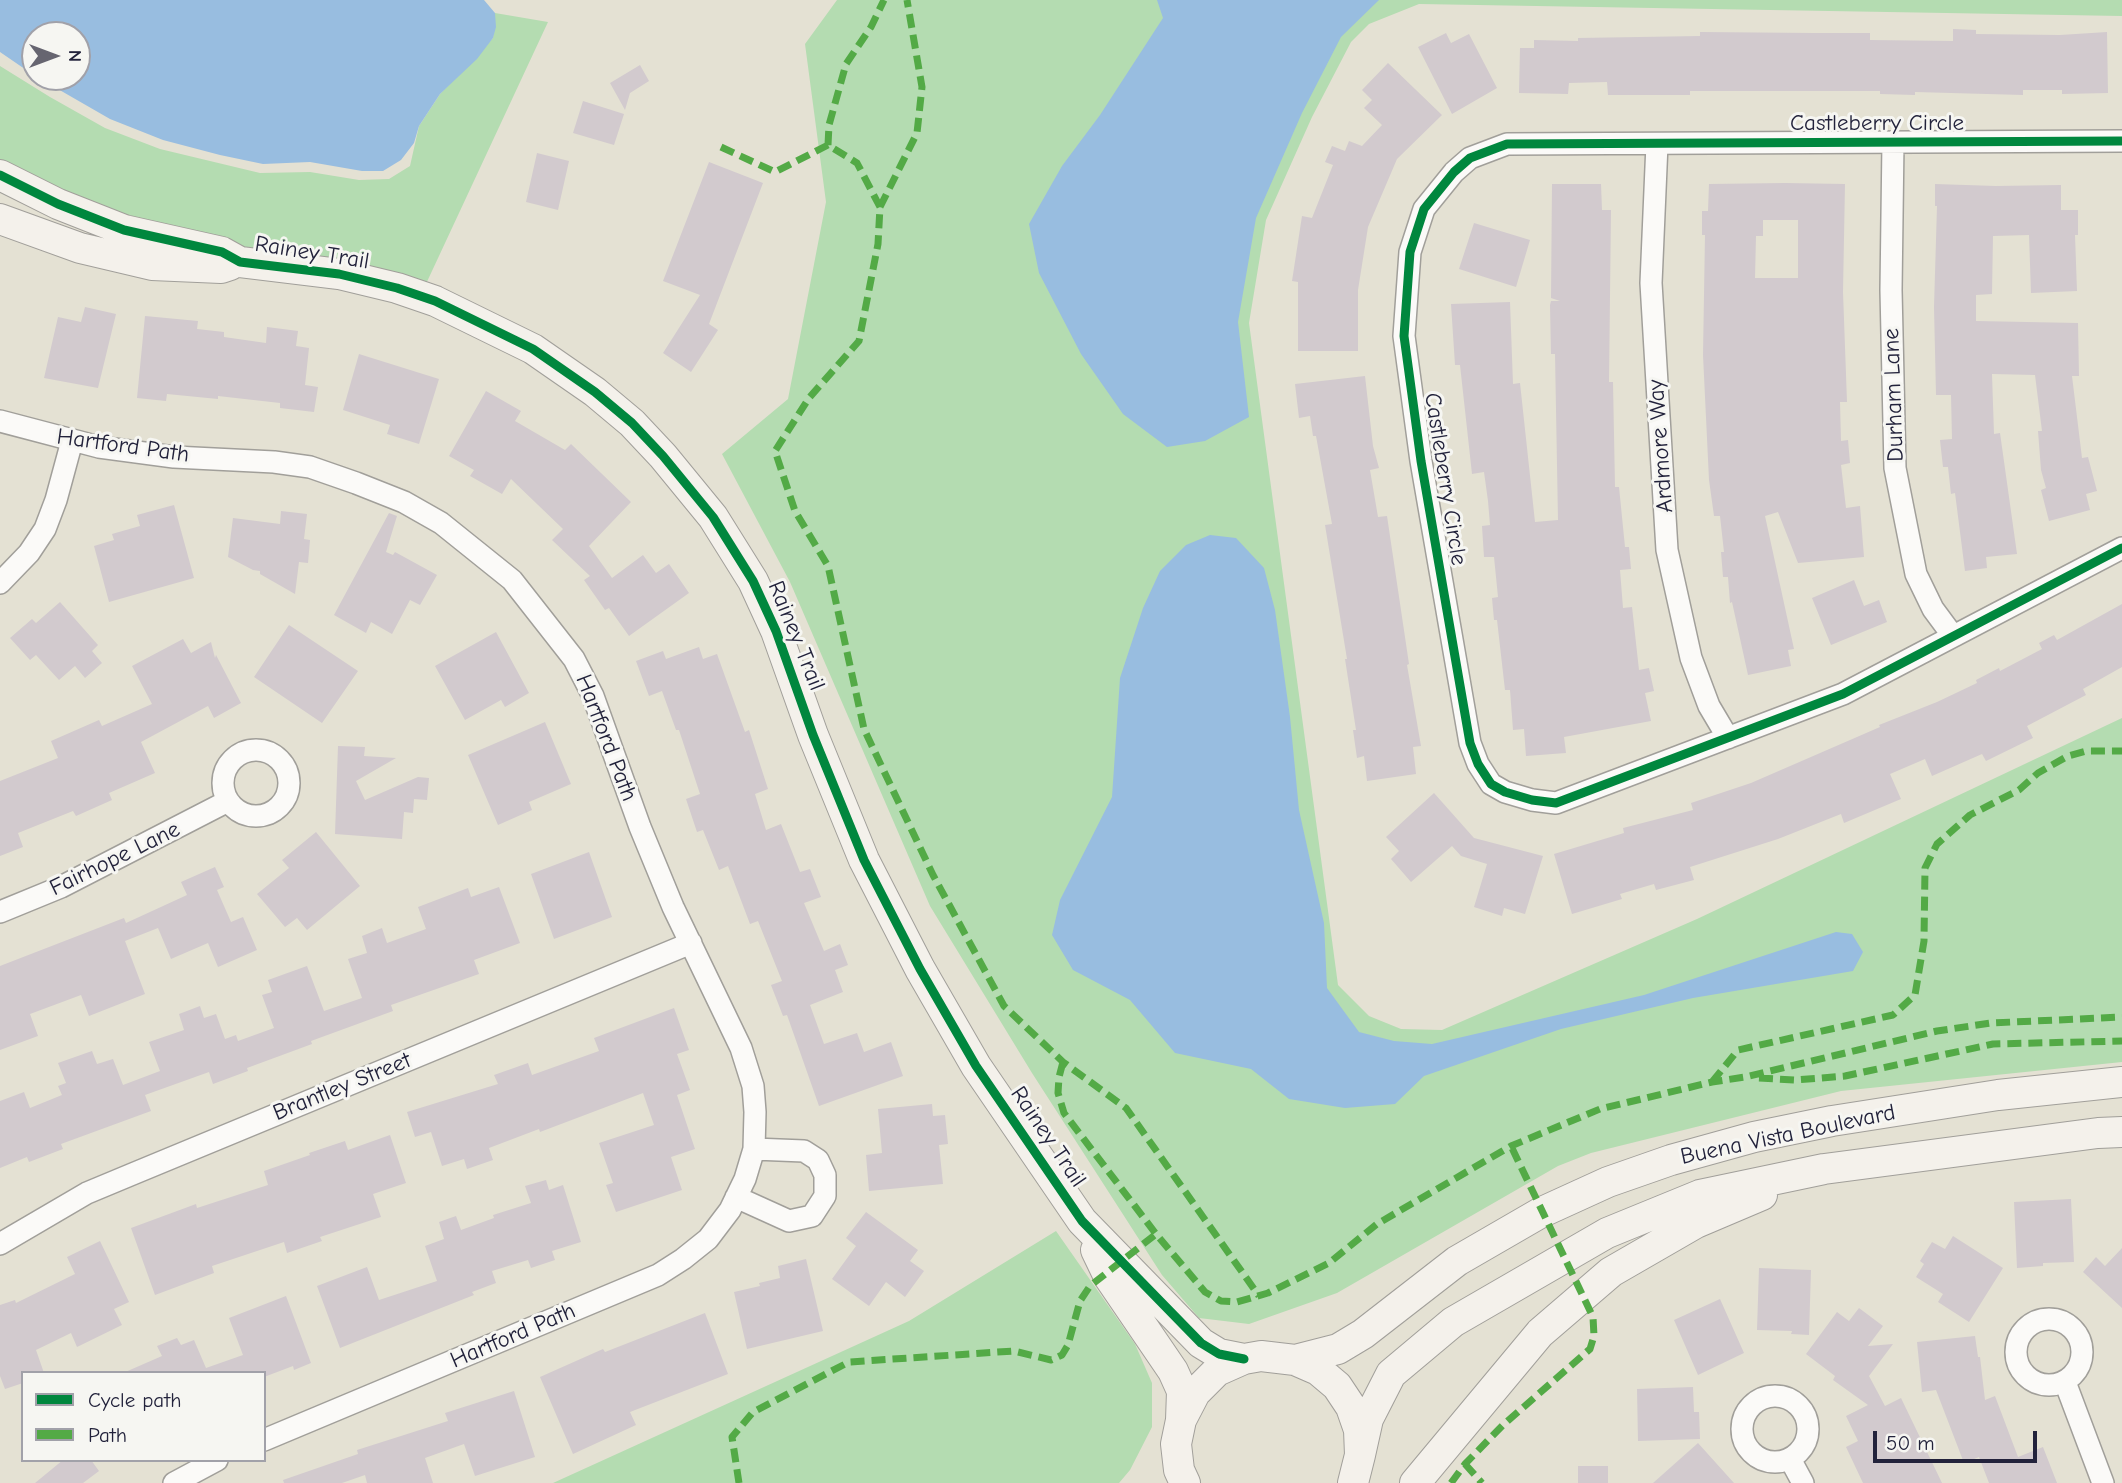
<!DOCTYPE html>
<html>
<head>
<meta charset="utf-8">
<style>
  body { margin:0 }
  #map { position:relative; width:2122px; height:1483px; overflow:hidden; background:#e4e1d3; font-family:"Comic Neue",sans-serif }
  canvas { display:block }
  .legend { position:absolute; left:21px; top:1371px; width:245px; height:91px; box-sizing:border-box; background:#f6f6f2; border:2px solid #a1a1a9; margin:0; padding:9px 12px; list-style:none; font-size:21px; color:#22223b }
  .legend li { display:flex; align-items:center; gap:14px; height:35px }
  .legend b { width:35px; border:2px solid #a1a1a9 }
  .north { position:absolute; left:21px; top:21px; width:70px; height:70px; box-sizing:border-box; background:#f6f6f2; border:2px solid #a1a1a9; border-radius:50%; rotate:90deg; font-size:19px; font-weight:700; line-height:28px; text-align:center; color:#22223b }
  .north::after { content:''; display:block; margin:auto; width:24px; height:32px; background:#666570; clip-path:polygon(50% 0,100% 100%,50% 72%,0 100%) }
  .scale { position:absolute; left:1873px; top:1431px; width:164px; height:32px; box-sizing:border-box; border:4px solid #22223b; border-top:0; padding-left:9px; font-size:21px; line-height:24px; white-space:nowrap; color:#22223b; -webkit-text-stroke:5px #f6f6f2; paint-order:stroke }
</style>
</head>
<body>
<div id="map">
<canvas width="2122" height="1483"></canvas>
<ul class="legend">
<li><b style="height:9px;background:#00873e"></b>Cycle path</li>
<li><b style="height:9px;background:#53aa46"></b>Path</li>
</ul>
<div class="north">N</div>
<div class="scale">50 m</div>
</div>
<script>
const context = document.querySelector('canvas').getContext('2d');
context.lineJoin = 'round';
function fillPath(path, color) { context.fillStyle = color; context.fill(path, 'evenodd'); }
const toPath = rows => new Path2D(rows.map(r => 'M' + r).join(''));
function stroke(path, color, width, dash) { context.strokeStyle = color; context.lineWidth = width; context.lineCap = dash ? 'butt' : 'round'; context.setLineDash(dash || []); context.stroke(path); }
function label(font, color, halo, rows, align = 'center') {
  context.font = font + ' "Comic Neue",sans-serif'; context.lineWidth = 6; context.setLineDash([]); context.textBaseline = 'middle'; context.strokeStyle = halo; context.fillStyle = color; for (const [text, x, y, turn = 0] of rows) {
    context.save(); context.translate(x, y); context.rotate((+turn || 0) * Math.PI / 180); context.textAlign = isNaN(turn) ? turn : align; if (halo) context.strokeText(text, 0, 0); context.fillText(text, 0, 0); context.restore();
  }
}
fillPath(toPath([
  [837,0,2122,0,2122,16,1419,4,1369,24,1351,42,1312,117,1266,220,1249,323,1338,985,1369,1016,1401,1029,1442,1030,1697,919,2122,718,2122,1062,1841,1091,1591,1153,1558,1166,1337,1293,1249,1324,1199,1318,1162,1275,1032,1073,930,906,790,582,722,454,788,399,826,202,805,44],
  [495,13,548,22,425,286,250,251,248,247,242,249,104,212,0,162,0,66,50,97,105,128,160,149,260,173,310,172,359,180,389,179,410,166,419,126,440,94,493,38],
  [1056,1231,1135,1344,1152,1383,1152,1427,1130,1470,1119,1483,553,1483,909,1321]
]), '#b4dcb1');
fillPath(toPath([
  [0,0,484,0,495,13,496,27,493,38,477,59,440,94,419,126,414,143,401,160,383,171,362,171,310,162,263,164,220,155,163,140,110,119,37,77,77,77,77,35,35,35,35,76,0,52],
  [1157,0,1379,0,1341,37,1302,113,1256,218,1238,322,1249,417,1205,441,1167,447,1123,414,1081,354,1039,273,1029,224,1062,166,1100,115,1163,18],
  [1210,535,1236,538,1264,568,1275,610,1290,717,1299,810,1324,923,1327,988,1359,1032,1394,1041,1432,1044,1644,995,1836,932,1852,934,1863,952,1853,971,1693,998,1561,1029,1424,1076,1395,1104,1345,1108,1289,1099,1251,1069,1175,1053,1130,1000,1073,970,1052,935,1060,900,1112,797,1120,678,1143,608,1160,571,1186,545]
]), '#98bde0');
fillPath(toPath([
  [1953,29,1976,30,1976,34,2060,35,2107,32,2108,93,2062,94,2062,90,2023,90,2023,95,1915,92,1915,95,1880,94,1880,91,1690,91,1690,95,1608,95,1607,82,1569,83,1568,94,1519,93,1520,48,1534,48,1534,40,1578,41,1578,38,1700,36,1700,32,1814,33,1870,33,1870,40,1953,41],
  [1446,33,1451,43,1469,34,1497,88,1452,114,1418,47],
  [1388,63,1442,115,1397,159,1368,227,1358,290,1358,351,1298,351,1298,282,1292,281,1302,216,1312,218,1333,165,1325,162,1332,146,1345,151,1349,141,1362,146,1382,125,1364,108,1372,100,1362,90],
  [640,65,649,81,630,93,625,110,610,83],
  [583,101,624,114,614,145,573,133],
  [537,153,569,161,558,210,526,202],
  [709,162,763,183,709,324,718,330,691,372,663,353,700,295,663,281],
  [1785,183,1845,184,1843,292,1847,402,1840,402,1841,441,1848,440,1850,463,1841,465,1846,508,1860,506,1864,557,1798,563,1778,512,1765,516,1794,649,1788,650,1791,666,1748,675,1732,602,1730,603,1728,577,1723,577,1721,552,1724,552,1720,516,1714,516,1709,480,1703,355,1705,235,1702,235,1702,211,1708,211,1709,184],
  [1763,220,1798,220,1798,278,1755,278,1756,236,1763,236],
  [1552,184,1601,184,1602,210,1611,210,1609,382,1613,382,1615,487,1619,487,1625,547,1629,547,1631,569,1620,570,1623,608,1632,607,1639,670,1649,668,1654,691,1645,693,1651,721,1564,737,1566,753,1526,756,1524,729,1513,730,1510,690,1505,690,1497,620,1494,620,1492,598,1498,597,1494,557,1484,557,1482,526,1490,525,1488,501,1484,472,1472,474,1460,365,1455,365,1451,304,1510,302,1513,384,1520,383,1535,522,1558,520,1555,354,1551,354,1550,305,1551,301,1560,301,1551,298],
  [1935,184,1996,186,2061,185,2061,210,2078,210,2078,235,2075,235,2077,291,2031,293,2029,235,1993,236,1992,294,1976,295,1976,321,2078,323,2079,376,2072,376,2082,458,2088,457,2097,491,2086,494,2090,510,2049,521,2041,490,2046,488,2041,470,2038,431,2042,431,2035,375,1992,374,1994,434,2000,433,2017,554,1986,557,1987,568,1965,571,1955,493,1951,494,1948,467,1943,467,1940,440,1952,439,1951,395,1936,395,1934,307,1937,206,1935,206],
  [1474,223,1530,240,1516,287,1459,269],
  [85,307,116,314,98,388,44,378,58,317,81,322],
  [145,316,198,321,197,329,224,332,224,337,266,343,267,327,298,331,296,346,309,348,305,385,318,387,314,412,280,408,280,403,218,396,218,399,167,394,166,401,137,398],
  [359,354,439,379,419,444,387,434,390,425,343,410],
  [1365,376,1373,446,1379,468,1370,470,1378,517,1387,516,1409,664,1407,665,1421,746,1413,747,1416,774,1367,781,1364,756,1357,758,1353,730,1356,730,1345,659,1347,659,1325,525,1332,524,1316,436,1313,436,1310,416,1299,418,1295,384],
  [486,391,521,411,515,421,565,450,571,444,631,502,589,546,612,578,643,555,656,573,669,564,689,593,629,636,609,608,605,610,584,580,590,576,552,540,563,529,511,479,502,494,470,476,474,470,449,456],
  [174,505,194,578,109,602,94,546,114,540,112,534,140,526,137,515],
  [281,511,307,514,304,539,310,540,308,563,299,562,295,594,260,574,260,571,253,570,228,557,233,518,280,524],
  [389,513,397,516,386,552,393,555,395,552,437,575,420,605,410,600,392,634,371,622,366,633,334,615],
  [1854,580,1864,606,1879,600,1887,622,1831,645,1812,598],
  [60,602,98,645,92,651,102,663,85,678,75,666,59,680,36,655,30,660,10,638,32,619,36,623],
  [2122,604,2122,667,2083,689,2086,695,2027,726,2033,738,1986,761,1982,754,1932,776,1925,759,1890,774,1901,799,1844,823,1841,814,1778,839,1690,867,1694,880,1656,890,1654,884,1620,894,1622,899,1572,914,1554,854,1624,833,1623,828,1693,810,1691,803,1751,783,1880,727,1879,725,1937,702,1977,683,1976,680,1999,668,2000,671,2042,649,2039,643,2054,635,2057,640],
  [289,625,358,671,322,723,254,677],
  [496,632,529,693,505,707,501,700,465,720,435,666],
  [183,639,191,653,211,642,215,658,216,655,241,703,214,718,208,706,141,742,155,773,109,793,112,800,76,816,73,811,18,833,23,847,0,856,0,781,58,758,51,741,99,720,102,726,152,704,132,666],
  [699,647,703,659,717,654,745,732,749,730,768,789,755,794,766,830,781,824,800,872,810,869,821,897,804,903,824,951,840,944,848,965,835,970,843,992,810,1005,824,1044,857,1033,864,1052,891,1042,903,1076,819,1106,787,1015,783,1016,771,985,782,981,758,921,750,924,728,866,719,870,703,830,697,832,686,799,700,794,679,730,676,730,662,691,649,696,636,661,663,651,666,659],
  [545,722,571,784,529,802,532,810,498,825,468,755],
  [338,746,365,747,364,756,396,758,356,781,365,800,418,777,429,778,427,800,414,799,413,813,404,812,402,839,335,834],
  [1434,793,1474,838,1543,856,1525,914,1504,908,1502,916,1474,907,1487,864,1461,856,1452,846,1411,882,1391,859,1399,851,1386,837],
  [316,832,360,886,307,930,297,918,285,927,257,894,289,868,282,860],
  [589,852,612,917,554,939,531,874],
  [215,867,224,887,217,890,231,922,243,917,257,950,218,967,208,943,171,959,158,928,125,941,145,994,89,1016,81,995,30,1014,38,1036,0,1050,0,966,124,918,126,923,187,895,181,882],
  [499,887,520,943,474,960,479,974,391,1005,393,1011,311,1041,312,1044,247,1068,248,1071,213,1084,209,1072,145,1095,151,1111,61,1144,63,1149,29,1162,27,1157,0,1168,0,1101,24,1092,30,1108,62,1095,58,1086,66,1083,58,1063,92,1051,97,1064,113,1059,123,1085,160,1071,149,1042,184,1030,179,1014,200,1006,204,1018,216,1014,225,1039,236,1035,238,1041,274,1028,262,995,272,992,268,980,307,966,324,1011,362,998,348,959,367,953,362,936,382,928,387,943,426,929,418,907,468,888,471,897],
  [674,1008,689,1050,677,1054,690,1090,677,1095,695,1149,671,1157,682,1190,616,1212,606,1185,613,1183,599,1143,654,1125,643,1093,540,1132,539,1129,489,1148,493,1160,467,1169,464,1159,442,1166,431,1132,415,1137,407,1112,498,1084,494,1075,528,1063,532,1075,599,1051,594,1038],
  [932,1104,933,1116,945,1115,948,1144,939,1145,943,1184,869,1191,866,1155,882,1153,878,1109],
  [390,1135,406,1183,373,1194,381,1217,320,1237,322,1241,287,1253,284,1242,212,1266,214,1273,155,1295,131,1228,196,1204,197,1208,268,1185,264,1171,310,1155,309,1153,345,1141,348,1150],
  [546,1180,549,1190,563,1185,581,1242,552,1251,555,1260,531,1268,528,1260,492,1271,496,1283,472,1292,474,1295,340,1348,317,1286,367,1267,379,1300,437,1281,425,1246,444,1239,439,1222,456,1216,461,1230,494,1218,493,1215,531,1203,525,1186],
  [2071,1199,2074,1262,2043,1263,2043,1266,2017,1268,2014,1202],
  [866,1212,918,1250,910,1261,924,1271,905,1297,886,1282,869,1306,832,1279,856,1246,846,1238],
  [1953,1236,2003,1268,1969,1322,1938,1302,1943,1294,1916,1277,1924,1264,1920,1261,1932,1242,1945,1249],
  [100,1241,129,1302,114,1309,122,1325,77,1347,71,1333,36,1350,44,1373,23,1373,23,1383,5,1389,0,1376,0,1305,15,1300,16,1303,75,1274,67,1257],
  [2122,1248,2122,1308,2083,1272,2096,1257,2105,1266],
  [806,1259,823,1331,747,1349,734,1292,760,1286,759,1283,780,1278,778,1266],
  [1759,1268,1811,1270,1809,1335,1791,1334,1792,1331,1757,1330],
  [286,1296,311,1363,294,1370,293,1366,264,1377,264,1373,123,1373,162,1356,157,1346,177,1338,181,1345,194,1340,206,1368,243,1355,229,1318],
  [1720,1299,1744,1353,1698,1375,1674,1320],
  [1859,1308,1883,1326,1868,1346,1893,1344,1869,1376,1885,1406,1901,1398,1942,1483,1863,1483,1846,1447,1858,1441,1846,1416,1868,1405,1833,1380,1835,1376,1806,1354,1837,1312,1849,1321],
  [705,1313,728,1374,630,1412,636,1425,573,1454,540,1377,603,1349,605,1352],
  [1975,1336,1978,1357,1980,1357,1985,1400,1995,1396,2018,1457,2043,1447,2057,1483,1989,1483,1979,1457,1964,1463,1936,1390,1922,1392,1917,1342],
  [1693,1387,1694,1412,1699,1412,1700,1439,1638,1441,1637,1389],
  [514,1391,535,1457,475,1476,464,1444,425,1458,433,1483,367,1483,365,1475,342,1483,284,1483,283,1480,358,1454,357,1450,448,1421,445,1413],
  [1698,1443,1734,1483,1653,1483],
  [63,1460,91,1460,99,1471,83,1483,35,1483],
  [1578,1466,1608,1466,1608,1483,1578,1483]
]), '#d2cace');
const street = toPath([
  [2122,141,1507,144,1470,158,1454,172,1424,209,1410,252,1404,336,1421,461,1470,743,1478,764,1491,784,1505,792,1532,800,1556,803,1843,694,2122,548],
  [1893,142,1891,290,1895,468,1916,574,1933,609,1953,636],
  [1657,144,1651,283,1667,550,1691,658,1709,706,1728,738],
  [0,421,99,447,174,457,274,462,310,467,356,483,404,502,441,523,512,580,574,659,593,696,640,827,673,907,741,1048,753,1086,755,1112,754,1149,745,1179,730,1210,708,1239,683,1259,658,1275,264,1440],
  [0,583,29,553,45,529,56,500,72,441],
  '223 783a33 33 0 1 1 66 0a33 33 0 1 1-66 0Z',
  [0,912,61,887,228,801],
  [736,1197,789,1221,812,1216,825,1196,825,1175,818,1160,804,1151,754,1149],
  [0,1244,87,1193,135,1173,691,943],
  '2016 1352a33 33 0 1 1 66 0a33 33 0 1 1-66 0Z',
  [2065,1382,2103,1483],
  '1742 1429a33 33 0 1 1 66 0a33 33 0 1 1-66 0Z',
  [1790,1459,1803,1483],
  [174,1483,217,1460]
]);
const secondary = toPath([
  [0,175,58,204,124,230,222,252,240,262,339,274,397,288,435,301,533,349,595,392,632,423,663,456,713,517,753,581,776,631,813,735,864,860,920,969,976,1066,1082,1221,1201,1343,1219,1354,1244,1359],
  [0,219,80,248,152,265,221,268,230,265],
  [1096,1250,1109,1277,1173,1371,1182,1391,1181,1420],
  [1295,1360,1338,1349,1363,1334,1457,1261,1540,1213,1608,1182,1671,1160,1754,1137,1832,1121,1998,1095,2122,1082],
  [1360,1455,1368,1419,1391,1374,1453,1322,1607,1233,1700,1195,1824,1169,2098,1133,2122,1132],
  [1185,1483,1179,1470,1176,1444,1181,1420,1195,1393,1217,1371,1244,1359,1261,1356,1295,1360,1318,1370,1337,1386,1351,1407,1359,1430,1360,1455,1353,1483],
  [1415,1483,1540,1333,1611,1272,1696,1223,1762,1195]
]);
stroke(street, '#a19f9a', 24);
stroke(secondary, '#a19f9a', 32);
stroke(street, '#fbfaf8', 21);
stroke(secondary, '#f4f1eb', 30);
stroke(toPath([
  [828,145,829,125,846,64,871,27,884,0],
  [721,147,775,172,828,145,857,163,880,207,878,244,859,341,809,398,775,451,795,511,828,566,864,729,933,875,1004,1006,1063,1062,1126,1108,1259,1296],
  [880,207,917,133,922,87,907,0],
  [1063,1062,1059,1077,1058,1093,1064,1113,1156,1234,1205,1292,1221,1301,1237,1302,1268,1293,1329,1263,1377,1224,1511,1146,1600,1109,1712,1082,1745,1077,1937,1031,1991,1023,2122,1017],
  [1759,1078,1796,1080,1845,1076,1993,1044,2122,1041],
  [1712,1082,1738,1050,1893,1015,1915,995,1924,941,1925,868,1937,844,1970,815,2019,790,2038,773,2068,756,2086,751,2122,751],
  [1465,1464,1482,1483],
  [739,1483,732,1437,753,1412,849,1362,1014,1351,1051,1360,1062,1355,1068,1345,1080,1301,1090,1286,1156,1234],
  [1451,1483,1465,1464,1503,1425,1590,1349,1594,1336,1593,1317,1511,1146]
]), '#53aa46', 7, [14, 7]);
stroke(toPath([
  [2122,141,1507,144,1470,158,1454,172,1424,209,1410,252,1404,336,1421,461,1470,743,1478,764,1491,784,1505,792,1532,800,1556,803,1843,694,2122,548],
  [0,175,58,204,124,230,222,252,240,262,339,274,397,288,435,301,533,349,595,392,632,423,663,456,713,517,753,581,776,631,813,735,864,860,920,969,976,1066,1082,1221,1201,1343,1219,1354,1244,1359]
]), '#00873e', 9);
label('23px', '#22223b', '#f6f6f2', [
  ["Castleberry Circle",1877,123],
  ["Rainey Trail",312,253,9],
  ["Durham Lane",1894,395,-92],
  ["Hartford Path",123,446,8],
  ["Ardmore Way",1661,446,-94],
  ["Castleberry Circle",1445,479,81],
  ["Rainey Trail",796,636,68],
  ["Hartford Path",606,738,69],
  ["Fairhope Lane",115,859,-26],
  ["Brantley Street",342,1087,-22],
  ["Buena Vista Boulevard",1788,1135,-12],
  ["Rainey Trail",1048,1137,56],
  ["Hartford Path",513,1336,-23]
]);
</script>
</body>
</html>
